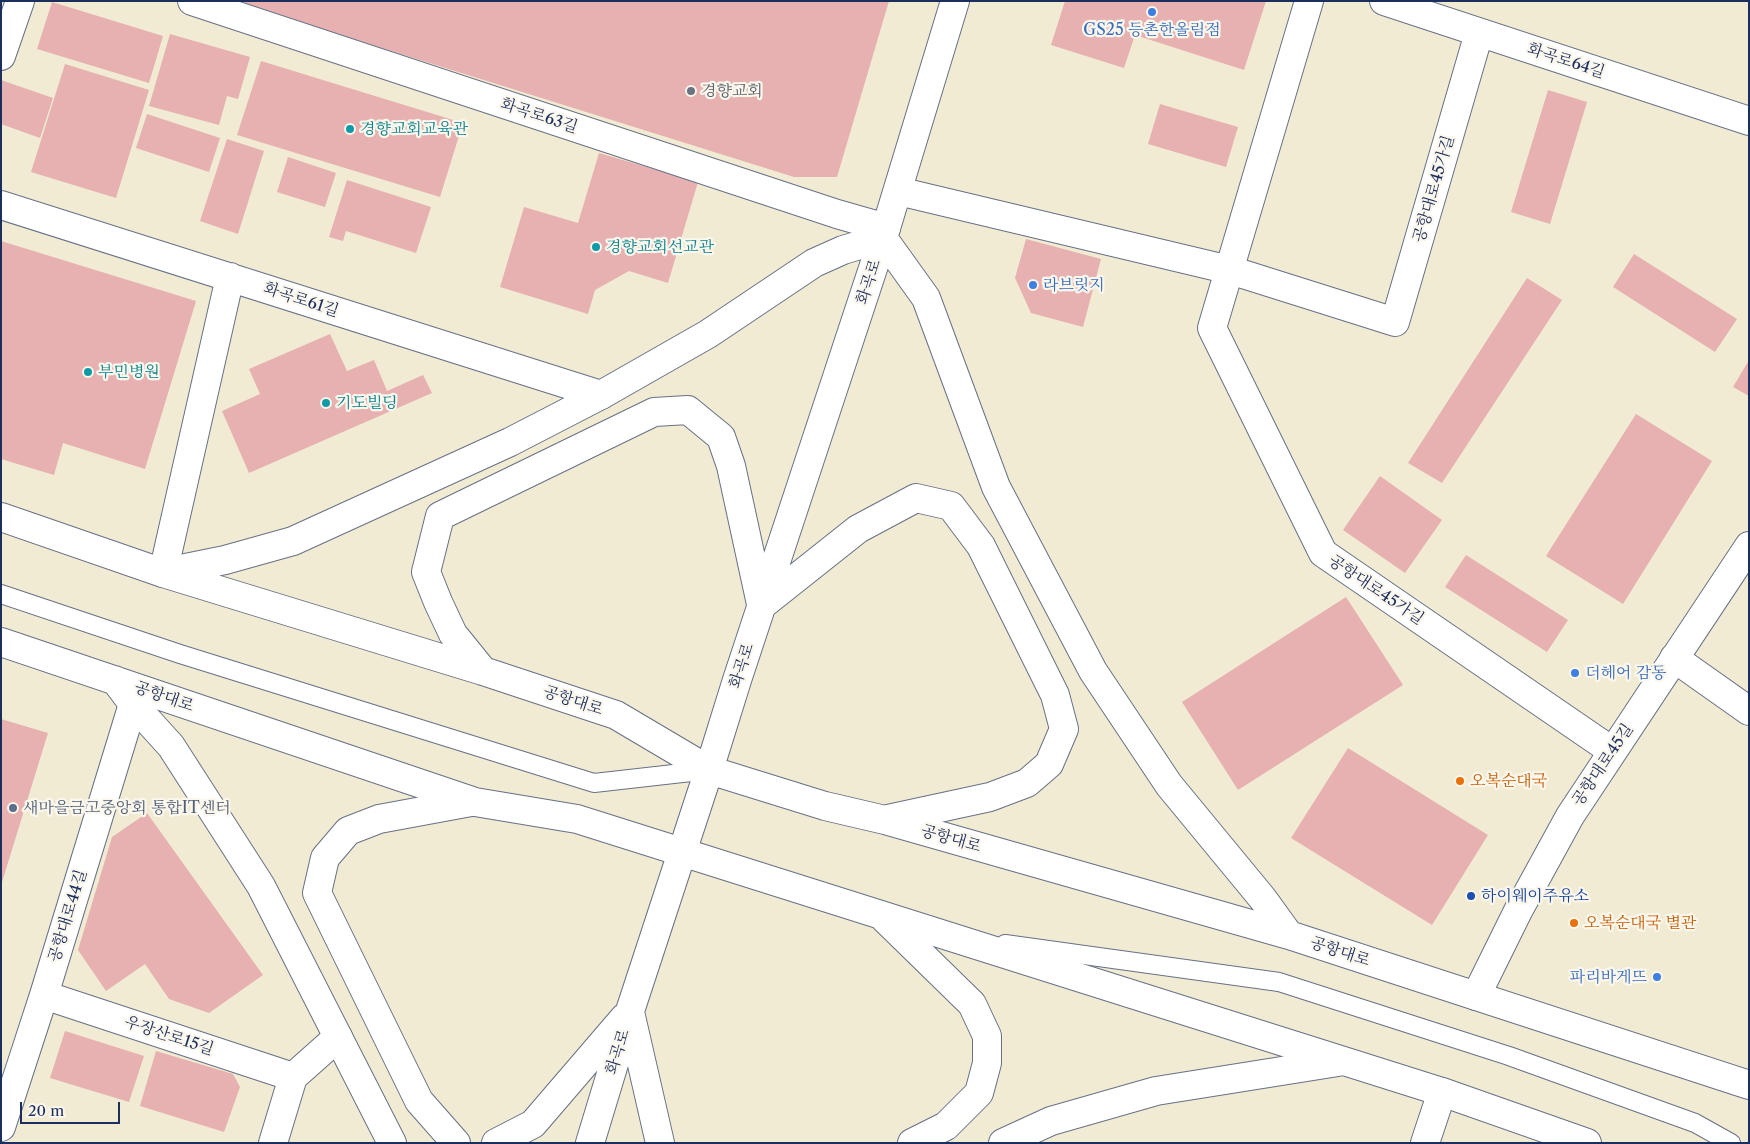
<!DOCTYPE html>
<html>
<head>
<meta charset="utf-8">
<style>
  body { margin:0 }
  #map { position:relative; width:1750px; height:1144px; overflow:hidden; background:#f1ebd3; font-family:"Libre Caslon Text",serif }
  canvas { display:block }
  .frame { position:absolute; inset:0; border:2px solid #1b2f5e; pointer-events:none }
  .scale { position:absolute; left:20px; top:1102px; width:100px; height:22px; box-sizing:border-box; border:2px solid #1b2f5e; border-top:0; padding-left:6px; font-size:15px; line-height:18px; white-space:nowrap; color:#1b2f5e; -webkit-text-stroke:4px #fbf7ec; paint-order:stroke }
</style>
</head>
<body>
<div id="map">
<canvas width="1750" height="1144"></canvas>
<div class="frame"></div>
<div class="scale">20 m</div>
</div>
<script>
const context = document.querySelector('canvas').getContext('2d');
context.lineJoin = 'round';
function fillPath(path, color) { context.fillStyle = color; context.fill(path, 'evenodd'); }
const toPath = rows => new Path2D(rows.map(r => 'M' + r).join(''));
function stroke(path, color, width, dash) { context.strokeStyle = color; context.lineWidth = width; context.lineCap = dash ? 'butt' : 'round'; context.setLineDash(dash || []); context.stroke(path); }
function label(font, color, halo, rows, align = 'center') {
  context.font = font + ' "Libre Caslon Text","Noto Serif KR",serif'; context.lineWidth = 4.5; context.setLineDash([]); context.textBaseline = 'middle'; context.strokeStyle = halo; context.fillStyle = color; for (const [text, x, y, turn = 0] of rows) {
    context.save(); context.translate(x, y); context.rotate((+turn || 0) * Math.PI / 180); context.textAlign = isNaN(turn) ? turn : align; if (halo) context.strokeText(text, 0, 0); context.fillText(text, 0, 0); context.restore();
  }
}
fillPath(toPath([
  [245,1,889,1,837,177,794,177,244,5],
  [1065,1,1266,1,1244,70,1135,35,1124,68,1051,45],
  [52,2,163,36,149,83,37,49],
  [170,34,250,57,238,99,227,96,219,125,149,106],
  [261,61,463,123,440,197,237,135],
  [65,64,149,90,116,198,31,172],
  [1,80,53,98,40,138,1,124],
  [1548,90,1587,102,1550,224,1511,212],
  [1160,104,1238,127,1226,167,1148,144],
  [147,114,220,138,209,172,136,148],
  [227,139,264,151,238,234,200,221],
  [599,153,698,182,668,283,629,271,595,290,588,314,500,287,524,207,578,223],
  [288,157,336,173,325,207,277,192],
  [347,180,431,207,416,253,346,231,343,241,329,237],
  [1026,239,1101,259,1083,327,1031,313,1015,278],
  [1,241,196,301,145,469,63,443,54,475,1,459],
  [1634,254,1737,319,1715,352,1613,287],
  [1527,278,1562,300,1442,483,1408,463],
  [330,334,347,371,374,360,387,391,423,375,432,393,249,473,222,411,260,394,249,369],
  [1749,360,1749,396,1733,387],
  [1636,414,1712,461,1623,604,1546,556],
  [1380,476,1442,520,1405,573,1343,530],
  [1466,555,1568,620,1547,652,1445,587],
  [1346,597,1403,685,1238,790,1182,702],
  [1,719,48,733,2,882,1,882],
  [1348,748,1488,835,1432,925,1291,838],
  [147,813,263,975,209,1013,169,999,145,964,106,991,78,950,112,837],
  [65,1031,144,1056,129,1102,50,1078],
  [156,1051,233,1074,240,1087,224,1132,140,1106]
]), '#e6b1b0');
const service = toPath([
  [1,594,180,654,594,783,709,770],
  [1005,944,1279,982,1509,1056,1695,1123,1731,1143]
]);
const minor = toPath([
  [192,1,837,214,886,228],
  [1309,1,1212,328,1323,553,1612,751],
  [1384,1,1749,121],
  [1,56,20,1],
  [898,191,1230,270,1395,322,1479,33],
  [1,205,601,395],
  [163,573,230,277],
  [1674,658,1749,711],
  [44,995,293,1077],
  [1,1127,44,995,133,704],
  [273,1143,293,1077,338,1037],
  [1425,1143,1442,1092]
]);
const tertiary = toPath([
  [1476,996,1518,911,1570,816,1749,546]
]);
const primary = toPath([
  [883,238,926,298,996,487,1093,671,1169,785,1263,899,1289,935],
  [1,517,163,573,483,671,616,715,709,770,825,806,885,820,1289,935,1749,1085],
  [166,572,225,560,293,541,510,442,601,395,708,334,814,263,843,250,883,238],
  [761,606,858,529,916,498,951,506,981,546,1055,695,1064,729,1049,764,1027,783,990,797,888,819],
  [1,642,475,802,577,819,1442,1092,1587,1143],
  [483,671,453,634,438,602,426,572,440,516,654,412,688,410,721,437,731,466,761,604],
  [115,680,133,704,171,746,261,886,392,1143],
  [885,919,972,1004,987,1036,987,1063,979,1093,946,1126,912,1143],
  [630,1012,660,1143],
  [456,1143,419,1101,317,893,325,858,348,831,379,819,471,802],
  [496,1143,533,1124,624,1018],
  [590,1143,630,1011,709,770,737,680,883,238,955,1],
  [1003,1143,1051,1121,1156,1091,1338,1062]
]);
stroke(service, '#667187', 20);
stroke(minor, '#667187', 30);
stroke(tertiary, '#667187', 30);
stroke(primary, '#667187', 30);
stroke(service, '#fff', 18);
stroke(minor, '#fff', 28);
stroke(tertiary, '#fff', 28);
stroke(primary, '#fff', 28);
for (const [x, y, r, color] of [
  [1152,12,5,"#3f7fe0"],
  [691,91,5,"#6b7280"],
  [350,129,5,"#0f9aa8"],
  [596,247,5,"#0f9aa8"],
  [1033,285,5,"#3f7fe0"],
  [88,372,5,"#0f9aa8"],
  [326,403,5,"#0f9aa8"],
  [1575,673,5,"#3f7fe0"],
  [1460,781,5,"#e8710a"],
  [13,808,5,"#5c6f8a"],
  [1471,896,5,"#1a4fb4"],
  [1574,923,5,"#e8710a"],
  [1657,977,5,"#3f7fe0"]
]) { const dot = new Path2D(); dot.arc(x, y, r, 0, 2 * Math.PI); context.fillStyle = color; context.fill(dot); stroke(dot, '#fbf7ec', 2); }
label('16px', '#366cbe', '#fbf7ec', [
  ["GS25 등촌한올림점",1152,30,"center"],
  ["라브릿지",1043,285],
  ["더헤어 감동",1585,673],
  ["파리바게뜨",1647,977,"right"]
], 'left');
label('16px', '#1b2f5e', '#fbf7ec', [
  ["화곡로64길",1566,61,18],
  ["화곡로63길",539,116,18],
  ["공항대로45가길",1434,189,-74],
  ["화곡로",869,282,-72],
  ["화곡로61길",301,300,18],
  ["공항대로45가길",1376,590,34],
  ["화곡로",742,666,-72],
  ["공항대로",164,697,19],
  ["공항대로",573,701,18],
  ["공항대로45길",1603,765,-56],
  ["공항대로",951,839,16],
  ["공항대로44길",68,916,-73],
  ["공항대로",1340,952,18],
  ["우장산로15길",169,1036,18],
  ["화곡로",618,1052,-73]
]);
label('16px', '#5b616d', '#fbf7ec', [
  ["경향교회",701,91]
], 'left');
label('16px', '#0d838f', '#fbf7ec', [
  ["경향교회교육관",360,129],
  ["경향교회선교관",606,247],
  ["부민병원",98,372],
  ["기도빌딩",336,403]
], 'left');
label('16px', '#c56008', '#fbf7ec', [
  ["오복순대국",1470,781],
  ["오복순대국 별관",1584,923]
], 'left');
label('16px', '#4e5e75', '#fbf7ec', [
  ["새마을금고중앙회 통합IT센터",23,808]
], 'left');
label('16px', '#164399', '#fbf7ec', [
  ["하이웨이주유소",1481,896]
], 'left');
</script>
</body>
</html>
